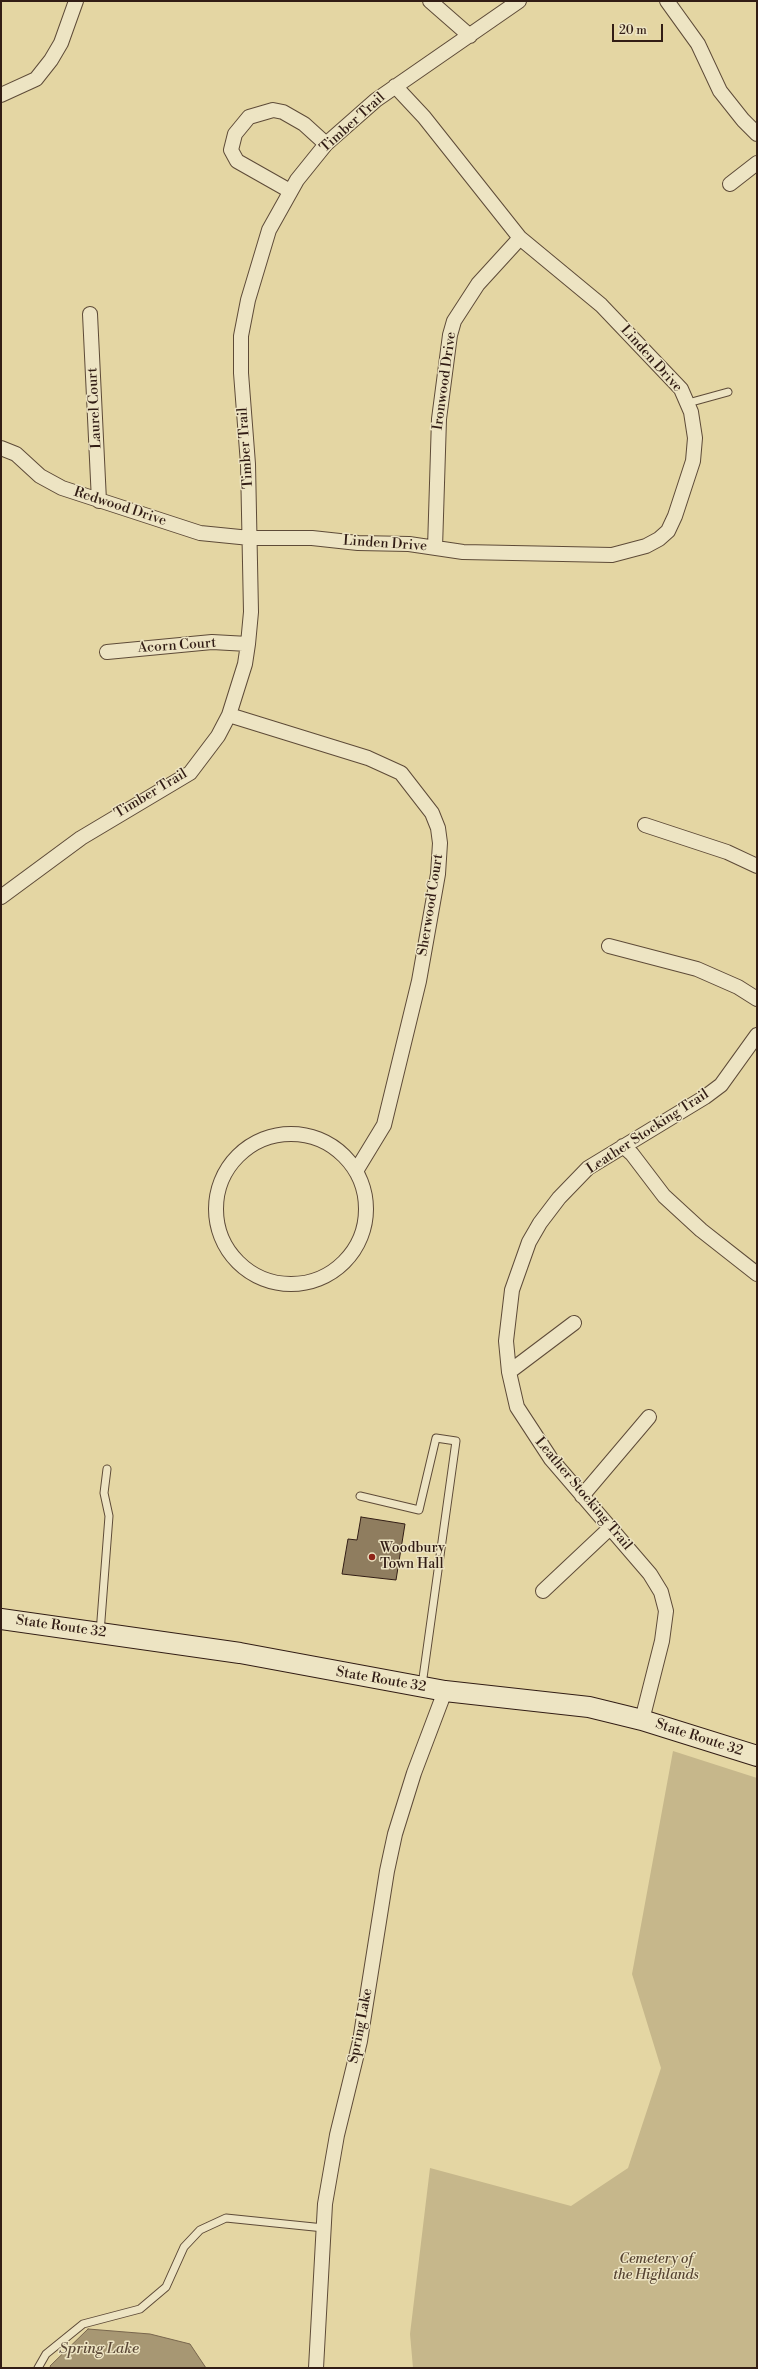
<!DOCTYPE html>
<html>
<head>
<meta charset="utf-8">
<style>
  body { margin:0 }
  #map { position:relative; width:758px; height:2369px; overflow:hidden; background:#e4d6a3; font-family:"Libre Bodoni",serif }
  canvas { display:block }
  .frame { position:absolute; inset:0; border:2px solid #321d15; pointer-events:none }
  .scale { position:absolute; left:612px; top:24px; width:51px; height:18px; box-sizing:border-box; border:2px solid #321d15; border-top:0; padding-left:5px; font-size:12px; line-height:14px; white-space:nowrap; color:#321d15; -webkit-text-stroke:3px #ede4c3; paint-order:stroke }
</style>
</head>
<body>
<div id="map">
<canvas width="758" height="2369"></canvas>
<div class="frame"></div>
<div class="scale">20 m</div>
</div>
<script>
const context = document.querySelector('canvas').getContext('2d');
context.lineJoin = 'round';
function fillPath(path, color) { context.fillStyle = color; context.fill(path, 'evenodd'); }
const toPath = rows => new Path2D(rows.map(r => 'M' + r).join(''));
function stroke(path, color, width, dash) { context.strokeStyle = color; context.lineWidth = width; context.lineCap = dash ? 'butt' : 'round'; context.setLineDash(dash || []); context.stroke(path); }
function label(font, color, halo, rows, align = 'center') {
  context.font = font + ' "Libre Bodoni",serif'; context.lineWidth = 3; context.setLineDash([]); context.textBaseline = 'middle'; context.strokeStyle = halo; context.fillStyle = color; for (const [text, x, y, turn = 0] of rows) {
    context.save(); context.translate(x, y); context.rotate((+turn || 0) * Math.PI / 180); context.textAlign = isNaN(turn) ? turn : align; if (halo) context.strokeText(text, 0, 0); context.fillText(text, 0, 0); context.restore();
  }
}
fillPath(toPath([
  [673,1751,757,1778,757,2368,413,2368,410,2334,430,2168,571,2206,628,2168,661,2068,632,1974]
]), '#c6b78b');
const water = toPath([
  [88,2329,150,2334,190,2344,206,2368,51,2368,50,2366,88,2329]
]);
fillPath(water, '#a79773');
stroke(water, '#78664d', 1);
const building = toPath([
  [361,1517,405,1524,396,1580,342,1574,348,1539,357,1540,361,1517]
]);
fillPath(building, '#8f7d5f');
stroke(building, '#321d15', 1);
const lane = toPath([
  [688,403,728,392],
  [360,1496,419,1510,436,1438,456,1441,422,1685],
  [100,1633,109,1516,104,1493,107,1469],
  [38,2368,46,2354,83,2324,140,2309,166,2287,184,2247,200,2230,226,2218,324,2228]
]);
const street = toPath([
  [430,1,470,36],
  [667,1,698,44,720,91,743,120,757,134],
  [1,95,36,79,51,60,61,43,76,1],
  [730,184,757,163],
  [290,191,237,161,231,150,235,134,249,117,273,110,283,112,304,124,326,144],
  [90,314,99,501],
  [1,448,16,454,40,476,62,488,200,533,250,538,312,538,358,543,409,544,463,552,612,555,646,546,659,539,668,531,675,516,693,461,695,438,691,412,681,389,601,305,520,238,424,117,395,86],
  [435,548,439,419,450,335,454,321,478,284,520,238],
  [107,652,212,642,248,644],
  [229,715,368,758,401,773,432,813,438,828,440,843,438,874,419,981,384,1125,356,1171],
  [645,825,727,852,757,866],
  [1,897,81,838,190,773,218,736,229,715,245,664,248,644,251,612,248,464,241,373,241,336,248,300,269,230,297,180,326,144,376,100,519,1],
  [609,946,697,969,738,987,757,999],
  '216 1209a75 75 0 1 1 150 0a75 75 0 1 1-150 0Z',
  [623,1146,632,1154,664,1196,701,1230,757,1274],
  [509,1372,574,1323],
  [582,1496,649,1417],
  [543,1591,610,1528],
  [642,1720,662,1641,666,1611,661,1592,650,1574,551,1459,517,1407,509,1372,506,1341,512,1290,529,1242,540,1223,559,1198,588,1168,705,1097,721,1085,757,1035],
  [316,2368,325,2204,337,2135,360,2041,387,1871,395,1834,414,1773,445,1691]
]);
const secondary = toPath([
  [1,1619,240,1653,445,1691,589,1707,642,1720,757,1756]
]);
stroke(lane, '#5e4b38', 9);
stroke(street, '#5e4b38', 16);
stroke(secondary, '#321d15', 22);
stroke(lane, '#ede4c3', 7);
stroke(street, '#ede4c3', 14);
stroke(secondary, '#ede4c3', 20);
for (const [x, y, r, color] of [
  [372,1557,4,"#8f2418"]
]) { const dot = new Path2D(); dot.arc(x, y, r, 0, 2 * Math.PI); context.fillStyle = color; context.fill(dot); stroke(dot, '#ede4c3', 1.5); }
label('14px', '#321d15', '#ede4c3', [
  ["Timber Trail",353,123,-42],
  ["Linden Drive",651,359,48],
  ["Ironwood Drive",445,381,-82],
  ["Laurel Court",95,408,-93],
  ["Timber Trail",246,448,-94],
  ["Redwood Drive",120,507,18],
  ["Linden Drive",385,544,4],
  ["Acorn Court",177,646,-4],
  ["Timber Trail",151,794,-31],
  ["Sherwood Court",431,905,-81],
  ["Leather Stocking Trail",648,1132,-33],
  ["Leather Stocking Trail",583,1494,50],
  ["State Route 32",61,1627,8],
  ["State Route 32",381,1680,10],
  ["State Route 32",699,1738,18],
  ["Spring Lake",361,2026,-79]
]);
label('14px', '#321d15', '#ede4c3', [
  ["Woodbury",380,1549],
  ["Town Hall",380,1565]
], 'left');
label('italic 14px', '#574432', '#ede4c3', [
  ["Cemetery of",656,2260],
  ["the Highlands",656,2276]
]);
label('italic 15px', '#5b4836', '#ede4c3', [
  ["Spring Lake",99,2349]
]);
</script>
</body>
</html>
